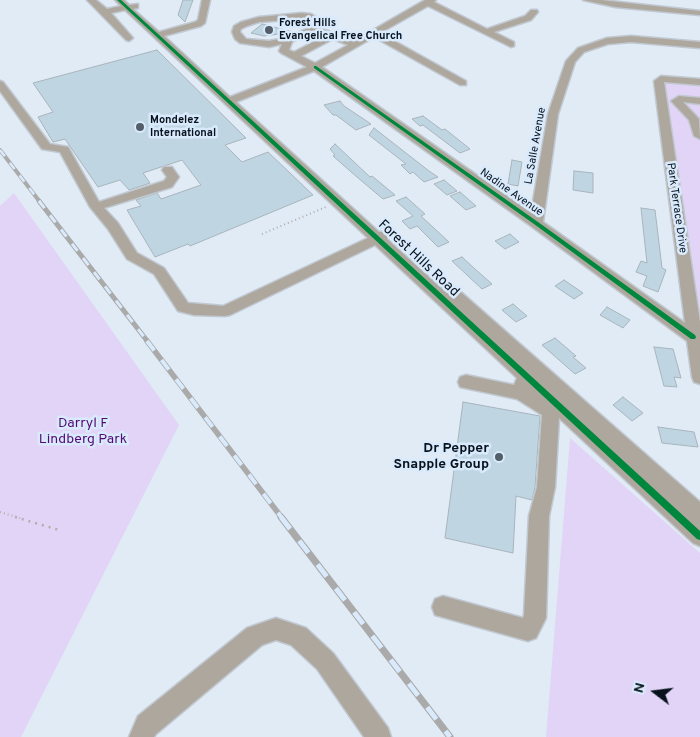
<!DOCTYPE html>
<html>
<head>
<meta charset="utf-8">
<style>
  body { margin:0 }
  #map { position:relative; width:700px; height:737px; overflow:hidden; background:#e1ebf5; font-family:Overpass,sans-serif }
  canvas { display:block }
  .north { position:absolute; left:630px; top:667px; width:50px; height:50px; -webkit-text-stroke:4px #d9eafd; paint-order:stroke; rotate:285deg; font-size:14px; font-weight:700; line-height:20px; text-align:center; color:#08121c }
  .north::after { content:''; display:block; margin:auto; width:18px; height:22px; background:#08121c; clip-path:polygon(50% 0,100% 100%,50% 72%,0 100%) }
</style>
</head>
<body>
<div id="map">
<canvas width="700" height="737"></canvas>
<div class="north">N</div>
</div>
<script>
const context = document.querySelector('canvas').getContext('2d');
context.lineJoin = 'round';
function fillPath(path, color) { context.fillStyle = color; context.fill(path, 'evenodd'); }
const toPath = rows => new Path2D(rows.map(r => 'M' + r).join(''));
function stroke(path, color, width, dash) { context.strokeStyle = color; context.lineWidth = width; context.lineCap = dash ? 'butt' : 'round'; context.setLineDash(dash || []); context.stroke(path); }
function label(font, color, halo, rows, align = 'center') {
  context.font = font + ' Overpass,sans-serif'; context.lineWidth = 5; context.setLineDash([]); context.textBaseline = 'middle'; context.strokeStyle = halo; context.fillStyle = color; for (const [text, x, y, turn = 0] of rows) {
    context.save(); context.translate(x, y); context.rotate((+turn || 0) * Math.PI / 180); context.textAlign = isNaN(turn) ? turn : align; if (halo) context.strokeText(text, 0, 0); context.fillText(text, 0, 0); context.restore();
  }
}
fillPath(toPath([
  [657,77,700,82,700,352],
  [14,193,179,425,21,737,0,737,0,206],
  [570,438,700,553,700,737,546,737]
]), '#e2d4f7');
const building = toPath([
  [183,0,193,0,185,22,178,15,183,0],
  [262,24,294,32,264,36,251,33,262,24],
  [157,50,246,138,225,145,242,162,268,152,313,195,190,246,188,244,155,257,127,210,141,206,136,200,157,193,161,199,201,185,182,160,143,173,150,183,129,190,120,180,98,187,65,139,53,142,38,117,53,112,33,83,157,50],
  [340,101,344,106,371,124,356,130,336,115,333,115,324,105,340,101],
  [423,116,442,130,445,129,470,149,460,153,423,125,420,126,412,119,423,116],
  [374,128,429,171,438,177,424,182,413,172,410,174,401,165,406,164,369,135,374,128],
  [335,144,370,177,372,176,395,195,383,199,357,177,333,156,335,155,330,149,335,144],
  [512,160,522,162,518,186,508,184,512,160],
  [574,171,593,173,593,193,573,190,574,171],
  [444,180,457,191,447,195,434,184,444,180],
  [460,192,476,206,466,210,450,196,460,192],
  [406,197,425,214,421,216,449,242,438,247,417,226,410,229,402,221,413,216,396,201,406,197],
  [641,208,655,210,662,268,666,270,658,292,643,286,647,276,636,272,641,261,647,263,641,208],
  [510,234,519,242,505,249,495,241,510,234],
  [462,257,475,269,492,284,482,289,452,261,462,257],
  [564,280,583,293,574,299,555,286,564,280],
  [513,304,527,316,516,322,502,310,513,304],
  [607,307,630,320,623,328,600,315,607,307],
  [555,338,576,356,573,357,586,368,575,374,542,345,555,338],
  [654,347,673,349,681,378,674,377,677,387,664,386,654,347],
  [623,397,643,413,632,421,613,405,623,397],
  [463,402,540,416,535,487,532,500,516,496,513,553,445,538,463,402],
  [658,427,694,432,698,447,662,443,658,427]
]);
fillPath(building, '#bfd6e2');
stroke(building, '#a8b4bc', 1);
const minor = toPath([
  [87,0,96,0,107,9,121,6,115,0,124,0,129,5,138,4,138,8,133,9,159,32,195,22,198,20,202,0,210,0,205,23,201,26,164,36,230,97,307,67,281,53,279,51,282,44,269,47,240,43,235,39,232,32,234,26,241,22,259,17,302,13,311,14,325,22,320,28,354,41,425,0,436,0,434,2,487,29,525,16,531,10,537,10,538,12,531,20,494,32,514,42,514,46,511,47,428,6,380,33,466,81,466,85,460,85,374,37,322,67,531,213,548,114,566,61,578,48,607,38,631,36,700,42,700,48,631,42,608,44,584,52,575,62,558,114,543,222,685,323,654,81,661,76,700,79,700,85,664,82,700,322,700,384,694,382,692,377,687,341,531,226,314,71,236,102,379,232,389,232,391,235,387,239,443,290,450,286,455,287,700,502,700,546,693,543,559,418,555,487,549,516,546,618,536,638,528,641,435,615,432,607,435,599,443,596,523,618,524,615,529,516,537,487,542,415,517,399,460,387,458,382,460,377,466,375,514,385,517,378,375,245,230,315,225,316,194,315,178,311,154,274,127,259,108,229,90,207,60,152,42,149,0,91,0,81,3,82,50,144,68,147,99,202,164,181,167,177,162,170,164,167,172,167,179,177,172,187,104,208,118,223,137,253,164,268,188,303,223,306,368,238,125,10,111,13,133,38,129,41,126,40,87,0],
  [302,19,316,23,311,27,285,38,269,41,246,39,240,32,241,29,247,26,259,22,302,19],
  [314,32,325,36,294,52,289,50,292,42,314,32],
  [333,39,348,45,315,63,301,56,333,39],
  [583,0,601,0,700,11,700,15,615,7,583,0],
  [679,96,700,98,700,104,683,102,699,119,700,139,694,136,689,120,671,101,679,96],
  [276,618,306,628,333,653,388,728,391,737,364,737,317,669,291,645,276,640,262,645,156,734,154,737,129,737,138,716,247,628,276,618]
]);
stroke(minor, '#c0c8d1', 3);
stroke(toPath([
  [262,234,326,207],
  [0,512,20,518]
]), '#afafad', 2, [1, 3]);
stroke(toPath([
  [15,517,59,530]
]), '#afafad', 2.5, [2, 5]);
fillPath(minor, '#aea79d');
const railFar3 = toPath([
  [0,150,40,202]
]);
const railFar2 = toPath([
  [39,201,148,342]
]);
const railFar1 = toPath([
  [147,341,282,518]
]);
const rail = toPath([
  [281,517,450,737]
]);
stroke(railFar3, '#aaa', 4);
stroke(railFar2, '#aaa', 5);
stroke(railFar1, '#aaa', 5.5);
stroke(rail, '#aaa', 7);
stroke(railFar3, '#d9eafd', 2.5, [8]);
stroke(railFar2, '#d9eafd', 3, [9]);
stroke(railFar1, '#d9eafd', 4, [12]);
stroke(rail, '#d9eafd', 5, [15]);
fillPath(toPath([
  [117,0,121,0,700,531,700,540,697,539,117,0],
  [314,66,316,66,538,222,695,335,696,337,695,339,691,339,534,224,314,68,314,66]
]), '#00873e');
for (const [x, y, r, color] of [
  [269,30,5,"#545e68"],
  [140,127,5,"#545e68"],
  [499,457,5,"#545e68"]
]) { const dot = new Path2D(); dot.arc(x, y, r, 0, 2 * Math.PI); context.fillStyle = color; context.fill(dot); stroke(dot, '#d9eafd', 2); }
label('bold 11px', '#08121c', '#d9eafd', [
  ["Forest Hills",279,24],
  ["Evangelical Free Church",279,37],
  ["Mondelez",150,121],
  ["International",150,134]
], 'left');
label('11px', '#08121c', '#d9eafd', [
  ["La Salle Avenue",536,146,-80],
  ["Nadine Avenue",511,193,35],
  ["Park Terrace Drive",676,208,82]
]);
label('14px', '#08121c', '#d9eafd', [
  ["Forest Hills Road",418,259,43]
]);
label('14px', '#540a75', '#d9eafd', [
  ["Darryl F",83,424],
  ["Lindberg Park",83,440]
]);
label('bold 14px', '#08121c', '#d9eafd', [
  ["Dr Pepper",489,449],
  ["Snapple Group",489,465]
], 'right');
</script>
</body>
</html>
